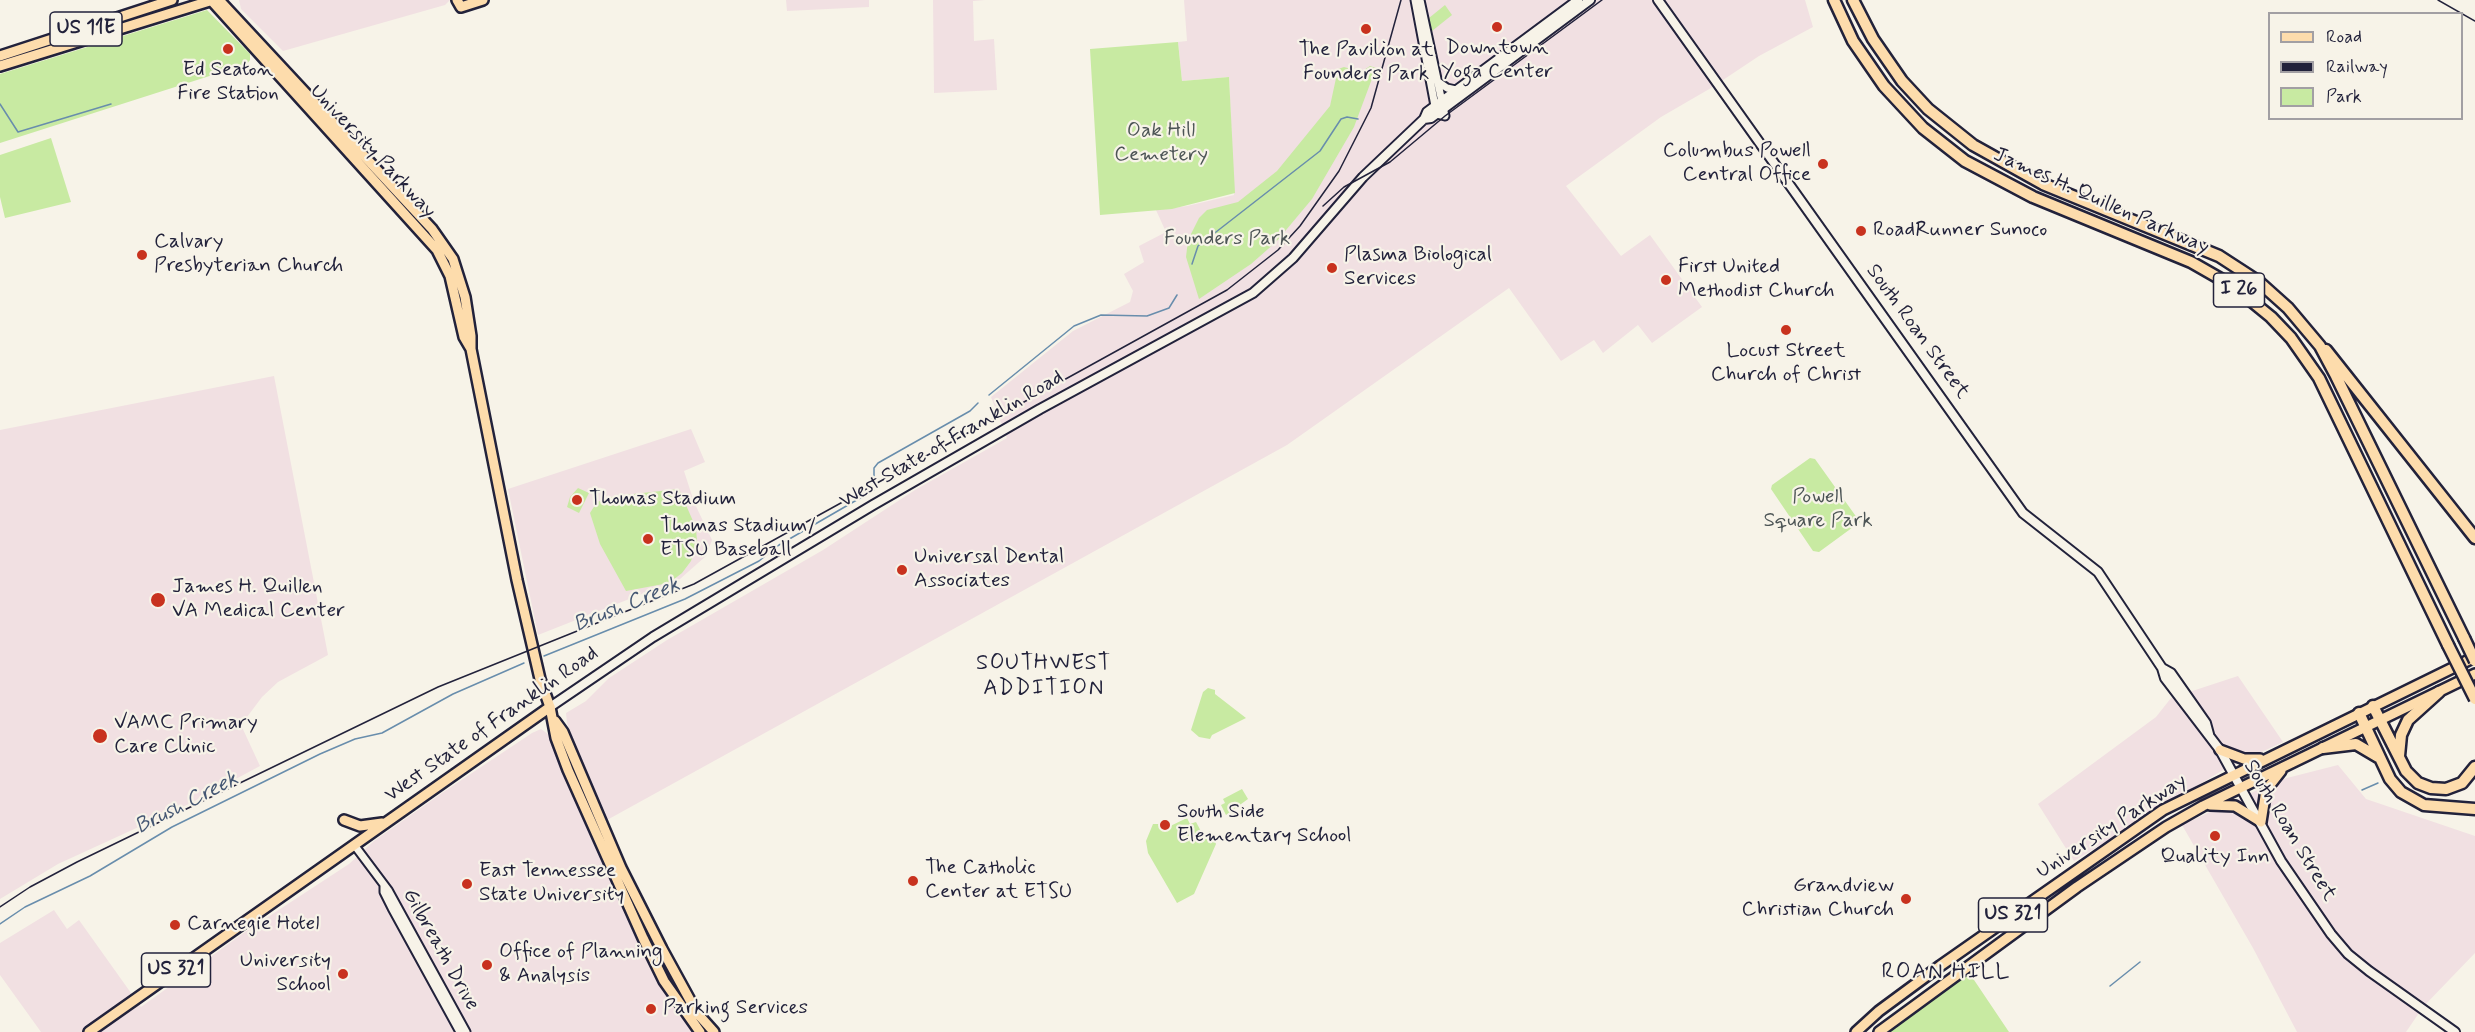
<!DOCTYPE html>
<html>
<head>
<meta charset="utf-8">
<style>
  body { margin:0 }
  #map { position:relative; width:2475px; height:1032px; overflow:hidden; background:#f7f3e8; font-family:Mynerve,sans-serif }
  canvas { display:block }
  .legend { position:absolute; left:2268px; top:12px; width:195px; height:108px; box-sizing:border-box; background:#f7f3e8; border:2px solid #a29fa3; margin:0; padding:8px 10px; list-style:none; font-size:18px; color:#22223b }
  .legend li { display:flex; align-items:center; gap:12px; height:30px }
  .legend b { width:30px; border:2px solid #a29fa3 }
</style>
</head>
<body>
<div id="map">
<canvas width="2475" height="1032"></canvas>
<ul class="legend">
<li><b style="height:8px;background:#fddcac"></b>Road</li>
<li><b style="height:8px;background:#22223b"></b>Railway</li>
<li><b style="height:16px;background:#c8eaa2"></b>Park</li>
</ul>
</div>
<script>
const context = document.querySelector('canvas').getContext('2d');
context.lineJoin = 'round';
function fillPath(path, color) { context.fillStyle = color; context.fill(path, 'evenodd'); }
const toPath = rows => new Path2D(rows.map(r => 'M' + r).join(''));
function stroke(path, color, width, dash) { context.strokeStyle = color; context.lineWidth = width; context.lineCap = dash ? 'butt' : 'round'; context.setLineDash(dash || []); context.stroke(path); }
function label(font, color, halo, rows, align = 'center') {
  context.font = font + ' Mynerve,sans-serif'; context.lineWidth = 4.5; context.setLineDash([]); context.textBaseline = 'middle'; context.strokeStyle = halo; context.fillStyle = color; for (const [text, x, y, turn = 0] of rows) {
    context.save(); context.translate(x, y); context.rotate((+turn || 0) * Math.PI / 180); context.textAlign = isNaN(turn) ? turn : align; if (halo) context.strokeText(text, 0, 0); context.fillText(text, 0, 0); context.restore();
  }
}
fillPath(toPath([
  [239,0,450,0,445,5,283,51,241,9],
  [786,0,869,0,869,7,787,11],
  [933,0,985,0,973,1,974,41,994,39,997,90,934,93],
  [1184,0,1805,0,1813,27,1759,56,1711,88,1661,117,1566,186,1621,256,1650,235,1702,307,1652,343,1638,325,1603,353,1594,340,1561,361,1509,288,1287,445,607,820,581,760,567,723,566,713,586,701,609,678,667,640,823,550,915,490,1007,438,991,397,1073,331,1130,302,1133,291,1124,274,1144,262,1139,246,1166,232,1156,210,1187,206,1234,195,1229,77,1182,81,1178,42,1187,41],
  [274,376,328,655,278,682,262,697,241,725,260,766,191,803,58,864,0,899,0,430],
  [691,429,705,462,684,471,694,502,712,540,706,556,680,579,538,635,508,489],
  [2238,676,2283,742,2223,770,2074,861,2038,804,2156,717,2171,698],
  [541,729,548,734,555,747,681,1013,695,1032,41,1032,0,975,0,943,54,910,67,929,79,920,141,1007,245,932,349,864,374,841,442,793,532,733],
  [2338,765,2366,799,2475,836,2475,953,2423,1007,2406,1032,2297,1032,2253,948,2182,825,2279,780]
]), '#f1e0e2');
fillPath(toPath([
  [1445,5,1452,15,1432,31,1429,18],
  [207,10,250,54,250,60,247,64,0,143,0,74],
  [1178,42,1182,81,1229,77,1235,193,1172,209,1100,215,1090,49],
  [1370,66,1376,68,1354,127,1312,199,1276,242,1251,264,1199,299,1186,257,1188,240,1199,218,1207,210,1238,202,1277,171,1330,106,1338,69,1344,67,1361,72],
  [51,138,71,202,5,218,0,197,0,155],
  [1810,458,1815,459,1860,522,1819,552,1813,551,1771,489,1772,485],
  [578,488,589,493,579,513,567,507,570,497],
  [679,489,696,528,697,542,691,561,682,573,669,583,626,591,600,544,590,513,597,502,615,496],
  [1208,688,1215,690,1215,694,1246,718,1212,735,1210,739,1199,737,1191,730,1203,692],
  [1242,789,1248,799,1226,815,1221,805,1225,803,1223,799],
  [1187,818,1190,824,1196,822,1203,835,1210,831,1216,844,1194,894,1177,903,1148,853,1146,841,1153,824,1161,824,1164,829],
  [1968,971,2009,1032,1886,1032]
]), '#c8eaa2');
stroke(toPath([
  [0,104,18,132,111,104],
  [1192,264,1198,246,1320,151,1341,119,1347,117,1358,119],
  [989,395,1074,326,1101,315,1147,316,1169,308,1177,295],
  [544,656,685,599,759,561,779,545,874,490,874,468,878,463,970,411,978,403],
  [2362,790,2378,783],
  [0,924,25,907,90,876,172,827,320,754,355,739,382,733,453,694,524,663],
  [2110,986,2140,962]
]), '#688dac', 1.5);
const tertiary = toPath([
  [1415,0,1435,106,1437,114,1445,116,1420,0],
  [1437,81,1447,88,1456,90],
  [355,846,388,890,466,1032],
  [384,885,384,892,392,908,460,1032]
]);
const secondary = toPath([
  [1658,0,2023,513,2098,572,2162,668,2165,678,2220,750,2281,861,2331,934,2348,954,2369,971,2455,1032],
  [1424,119,1431,118,1590,0],
  [2162,668,2171,673,2206,723,2209,734],
  [550,707,653,637,873,505,1040,409,1253,293,1293,258,1363,177,1424,119,1427,112,1578,0]
]);
const primary = toPath([
  [211,0,437,250,450,276,464,337,471,349],
  [219,0,432,229,453,259,465,297,471,336,471,349,517,580,540,679,550,707],
  [457,0,461,7,483,0],
  [0,56,172,0],
  [0,66,213,0]
]);
const trunk = toPath([
  [555,721,563,732,621,868,662,949,697,1013,714,1032],
  [2220,750,2244,759,2260,759],
  [2210,805,2235,806,2261,822,2266,790,2281,771],
  [344,820,360,826,382,823],
  [89,1032,550,707,556,738,568,770,643,938,664,981,700,1032],
  [1856,1032,1879,1011,1940,966,2163,810,2475,657],
  [1879,1032,2077,887,2166,827,2203,806,2475,674]
]);
const motorway = toPath([
  [1834,0,1853,41,1884,86,1923,128,1965,161,2033,197,2191,262,2233,286,2271,317,2291,338,2319,378,2448,645],
  [1853,0,1873,39,1902,81,1928,109,1973,145,2043,184,2219,256,2259,282,2288,308,2320,346,2336,376,2464,638],
  [2326,350,2475,538],
  [2373,706,2406,771,2418,783,2431,788,2446,789,2462,783,2475,767],
  [2359,713,2390,779,2401,792,2424,805,2475,809],
  [2323,748,2356,744,2378,757],
  [2399,756,2401,735,2408,720,2439,692]
]);
stroke(tertiary, '#22223b', 11);
stroke(secondary, '#22223b', 12);
stroke(primary, '#22223b', 14);
stroke(trunk, '#22223b', 14);
stroke(motorway, '#22223b', 15);
stroke(tertiary, '#f7f3e8', 7);
stroke(secondary, '#f7f3e8', 8);
stroke(primary, '#fddcac', 9);
stroke(trunk, '#fddcac', 9);
stroke(motorway, '#fddcac', 10);
stroke(toPath([
  [2438,0,2475,21],
  [1323,206,1344,187,1390,162,1445,116,1602,0],
  [0,907,30,887,77,862,438,687,694,584,1227,290,1278,250,1300,226,1339,171,1371,108,1401,0]
]), '#22223b', 1.5);
const motorwayBridge = toPath([
  [2464,638,2475,661],
  [2448,645,2475,699]
]);
stroke(motorwayBridge, '#22223b', 15, []);
stroke(motorwayBridge, '#fddcac', 10);
for (const [x, y, r, color] of [
  [1497,27,6,"#c8321e"],
  [1366,29,6,"#c8321e"],
  [228,49,6,"#c8321e"],
  [1823,164,6,"#c8321e"],
  [1861,231,6,"#c8321e"],
  [142,255,6,"#c8321e"],
  [1332,268,6,"#c8321e"],
  [1666,280,6,"#c8321e"],
  [1786,330,6,"#c8321e"],
  [577,500,6,"#c8321e"],
  [648,539,6,"#c8321e"],
  [902,570,6,"#c8321e"],
  [158,600,8,"#c8321e"],
  [100,736,8,"#c8321e"],
  [1165,825,6,"#c8321e"],
  [2215,836,6,"#c8321e"],
  [913,881,6,"#c8321e"],
  [467,884,6,"#c8321e"],
  [1906,899,6,"#c8321e"],
  [175,925,6,"#c8321e"],
  [487,965,6,"#c8321e"],
  [343,974,6,"#c8321e"],
  [651,1009,6,"#c8321e"]
]) { const dot = new Path2D(); dot.arc(x, y, r, 0, 2 * Math.PI); context.fillStyle = color; context.fill(dot); stroke(dot, '#f7f3e8', 2); }
for (const [x, y, w] of [
  [86,29,72],
  [2239,290,51],
  [2013,915,69],
  [176,970,69]
]) { const box = new Path2D(); box.roundRect(x - w / 2, y - 17, w, 34, 4.5); context.fillStyle = '#f7f3e8'; context.fill(box); stroke(box, '#22223b', 1.5); }
label('bold 20px', '#22223b', null, [
  ["US 11E",86,29],
  ["I 26",2239,290],
  ["US 321",2013,915],
  ["US 321",176,970]
]);
label('21px', '#22223b', '#f7f3e8', [
  ["Downtown",1497,49,"center"],
  ["Yoga Center",1497,73,"center"],
  ["The Pavilion at",1366,51,"center"],
  ["Founders Park",1366,75,"center"],
  ["Ed Seaton",228,71,"center"],
  ["Fire Station",228,95,"center"],
  ["Columbus Powell",1811,152,"right"],
  ["Central Office",1811,176,"right"],
  ["RoadRunner Sunoco",1873,231],
  ["Calvary",154,243],
  ["Presbyterian Church",154,267],
  ["Plasma Biological",1344,256],
  ["Services",1344,280],
  ["First United",1678,268],
  ["Methodist Church",1678,292],
  ["Locust Street",1786,352,"center"],
  ["Church of Christ",1786,376,"center"],
  ["Thomas Stadium",589,500],
  ["Thomas Stadium/",660,527],
  ["ETSU Baseball",660,551],
  ["Universal Dental",914,558],
  ["Associates",914,582],
  ["James H. Quillen",172,588],
  ["VA Medical Center",172,612],
  ["VAMC Primary",114,724],
  ["Care Clinic",114,748],
  ["South Side",1177,813],
  ["Elementary School",1177,837],
  ["Quality Inn",2215,858,"center"],
  ["The Catholic",925,869],
  ["Center at ETSU",925,893],
  ["East Tennessee",479,872],
  ["State University",479,896],
  ["Grandview",1894,887,"right"],
  ["Christian Church",1894,911,"right"],
  ["Carnegie Hotel",187,925],
  ["Office of Planning",499,953],
  ["& Analysis",499,977],
  ["University",331,962,"right"],
  ["School",331,986,"right"],
  ["Parking Services",663,1009]
], 'left');
label('21px', '#4c5455', '#f7f3e8', [
  ["Oak Hill",1161,132],
  ["Cemetery",1161,156],
  ["Founders Park",1227,240],
  ["Powell",1818,498],
  ["Square Park",1818,522]
]);
label('21px', '#22223b', '#f7f3e8', [
  ["University Parkway",372,152,47],
  ["James H. Quillen Parkway",2101,202,24],
  ["South Roan Street",1917,332,54],
  ["West State of Franklin Road",952,440,-30],
  ["West State of Franklin Road",492,725,-35],
  ["University Parkway",2112,827,-33],
  ["South Roan Street",2289,831,59],
  ["Gilbreath Drive",440,950,61]
]);
label('italic 22px', '#455773', '#f7f3e8', [
  ["Brush Creek",627,606,-22],
  ["Brush Creek",187,804,-27]
]);
context.letterSpacing = '1.5px';
label('22px', '#22223b', '#f7f3e8', [
  ["SOUTHWEST",1044,664],
  ["ADDITION",1044,689],
  ["ROAN HILL",1946,973]
]);
context.letterSpacing = '0px';
</script>
</body>
</html>
